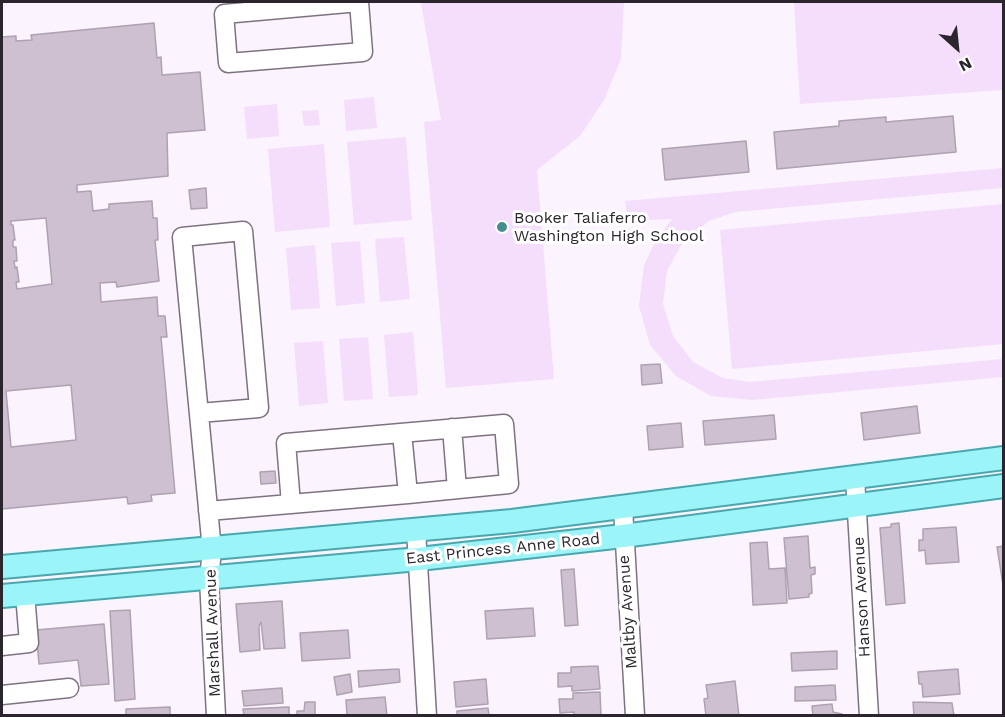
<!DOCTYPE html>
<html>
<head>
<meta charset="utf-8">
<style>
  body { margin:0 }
  #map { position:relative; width:1005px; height:717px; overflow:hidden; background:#fbf3fd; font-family:"Work Sans",sans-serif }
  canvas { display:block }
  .frame { position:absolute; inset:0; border:3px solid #2b262d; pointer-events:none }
  .north { position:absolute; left:927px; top:18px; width:60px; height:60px; -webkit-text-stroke:4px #fff; paint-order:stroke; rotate:153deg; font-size:16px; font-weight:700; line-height:24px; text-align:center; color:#2b262d }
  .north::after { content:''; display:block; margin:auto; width:21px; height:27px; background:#2b262d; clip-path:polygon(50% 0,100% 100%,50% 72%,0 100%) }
</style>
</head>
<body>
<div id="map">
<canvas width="1005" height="717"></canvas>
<div class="frame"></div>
<div class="north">N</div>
</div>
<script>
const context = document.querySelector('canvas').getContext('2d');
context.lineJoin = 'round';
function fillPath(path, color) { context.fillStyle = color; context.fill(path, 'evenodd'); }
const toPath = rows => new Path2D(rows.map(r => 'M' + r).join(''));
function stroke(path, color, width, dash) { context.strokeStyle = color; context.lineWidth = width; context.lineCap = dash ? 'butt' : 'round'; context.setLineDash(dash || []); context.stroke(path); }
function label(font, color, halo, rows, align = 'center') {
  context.font = font + ' "Work Sans",sans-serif'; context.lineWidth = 6; context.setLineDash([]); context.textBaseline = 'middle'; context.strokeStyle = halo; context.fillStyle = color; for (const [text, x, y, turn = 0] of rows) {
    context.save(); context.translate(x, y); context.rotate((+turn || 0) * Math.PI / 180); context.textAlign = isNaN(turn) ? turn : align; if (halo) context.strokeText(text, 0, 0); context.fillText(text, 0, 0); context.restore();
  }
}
fillPath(toPath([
  [423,2,624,2,621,59,604,100,580,136,537,170,554,379,446,388,424,122,441,120,421,3],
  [794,2,1003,2,1003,90,800,104],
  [374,97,377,128,346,131,344,100],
  [277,104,279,136,247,139,244,107],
  [318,110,320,125,304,126,302,111],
  [406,137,412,220,354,225,347,142],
  [324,144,330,227,275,232,268,149],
  [1003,168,1003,188,735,212,709,221,683,242,667,271,663,304,673,336,693,362,723,378,750,382,1003,359,1003,377,752,400,711,396,676,376,650,345,639,306,644,265,656,240,672,219,628,221,625,201],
  [1003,204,1003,344,732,369,720,230],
  [404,237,410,299,380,302,375,239],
  [360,241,365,303,336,306,331,243],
  [315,245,320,308,291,310,286,248],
  [413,332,418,395,389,397,384,335],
  [368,337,373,399,344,401,339,339],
  [323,341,328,403,299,406,294,343]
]), '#f5defb');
const building = toPath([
  [154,23,157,58,161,57,162,75,200,72,205,130,167,133,168,176,77,185,77,192,91,191,93,211,109,209,109,204,152,201,153,218,157,218,158,240,155,240,159,281,117,287,116,282,100,283,101,302,157,297,158,316,165,316,167,337,161,337,175,493,151,495,152,501,128,504,127,497,2,509,2,37,16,36,16,41,32,40,31,35,154,23],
  [46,218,52,284,17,289,16,282,19,282,17,267,15,268,14,261,17,261,16,247,13,247,13,240,15,240,13,225,11,225,11,221,46,218],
  [71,385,76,440,11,447,6,391,71,385],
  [953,116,956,152,777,169,774,132,839,126,839,121,886,117,886,122,953,116],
  [746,141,749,172,665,180,662,149,746,141],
  [206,188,207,208,191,209,189,190,206,188],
  [660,364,662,383,642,385,641,365,660,364],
  [917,406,920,433,864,440,861,413,917,406],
  [774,415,776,439,705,445,703,421,774,415],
  [681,423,683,447,649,450,647,426,681,423],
  [275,471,276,483,261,484,260,472,275,471],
  [899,523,905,603,886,605,880,528,891,527,891,524,899,523],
  [956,527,959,562,926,564,925,550,919,551,919,540,923,540,923,529,956,527],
  [808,536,810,568,815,567,815,574,811,575,812,593,809,594,809,597,789,599,784,538,808,536],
  [767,542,769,569,785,568,787,603,753,605,750,543,767,542],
  [1004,546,1004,585,1003,585,997,547,1004,546],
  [574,569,578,625,565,626,561,570,574,569],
  [282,601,285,648,264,649,261,622,259,626,260,650,240,652,236,604,282,601],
  [533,608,535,636,487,639,485,611,533,608],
  [130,610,135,699,115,701,110,611,130,610],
  [104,624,109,684,81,686,78,660,39,664,36,630,104,624],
  [348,630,350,658,302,661,300,633,348,630],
  [837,651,837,669,792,671,791,653,837,651],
  [598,666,600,689,572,691,572,686,558,687,558,673,571,673,571,667,598,666],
  [399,669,400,682,359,687,358,671,399,669],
  [958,669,960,694,923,697,922,684,919,684,918,672,958,669],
  [350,674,352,692,337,695,334,677,350,674],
  [486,679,488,704,456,707,454,682,486,679],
  [735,681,739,716,706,716,704,699,708,698,706,685,735,681],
  [835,685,836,700,795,701,795,687,835,685],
  [282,688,283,703,244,706,242,691,282,688],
  [600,692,601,716,574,716,574,712,560,713,559,699,573,699,573,693,600,692],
  [385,697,387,716,347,716,346,700,385,697],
  [305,702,315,702,315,716,297,716,297,711,304,711,305,702],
  [913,702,952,703,954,716,914,716,913,702],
  [832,704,833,712,842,714,842,716,813,716,812,706,832,704],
  [170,707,170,715,126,716,126,709,170,707],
  [289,707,289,716,244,716,243,709,289,707],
  [488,708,489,716,457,716,457,711,488,708]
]);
fillPath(building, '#cec0d1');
stroke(building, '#aea1b1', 1.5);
const minor = toPath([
  [359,2,363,52,228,63,224,14,359,2],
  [199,413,259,408,243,231,182,237,212,550,209,579,216,716],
  [452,428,457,489],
  [402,433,408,494],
  [855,478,869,716],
  [623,508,635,716],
  [208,511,408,494,509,484,504,424,286,443,291,504],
  [416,530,427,716],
  [2,646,29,643,25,594],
  [2,695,69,688]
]);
const major = toPath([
  [2,567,512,521,1004,458],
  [2,596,419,559,623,536,1004,486]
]);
stroke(minor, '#7e7281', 21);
stroke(major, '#48a8ae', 26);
stroke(minor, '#fff', 18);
stroke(major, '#9bf5f8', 22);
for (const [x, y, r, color] of [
  [502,227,6,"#458d8f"]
]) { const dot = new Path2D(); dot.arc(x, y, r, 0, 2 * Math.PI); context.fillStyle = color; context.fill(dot); stroke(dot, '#fff', 2); }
label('16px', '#2b262d', '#fff', [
  ["Booker Taliaferro",514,218],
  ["Washington High School",514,236]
], 'left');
label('16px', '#2b262d', '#fff', [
  ["East Princess Anne Road",503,549,-6],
  ["Hanson Avenue",862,597,-93],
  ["Maltby Avenue",628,612,-94],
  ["Marshall Avenue",213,633,-92]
]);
</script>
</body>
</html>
